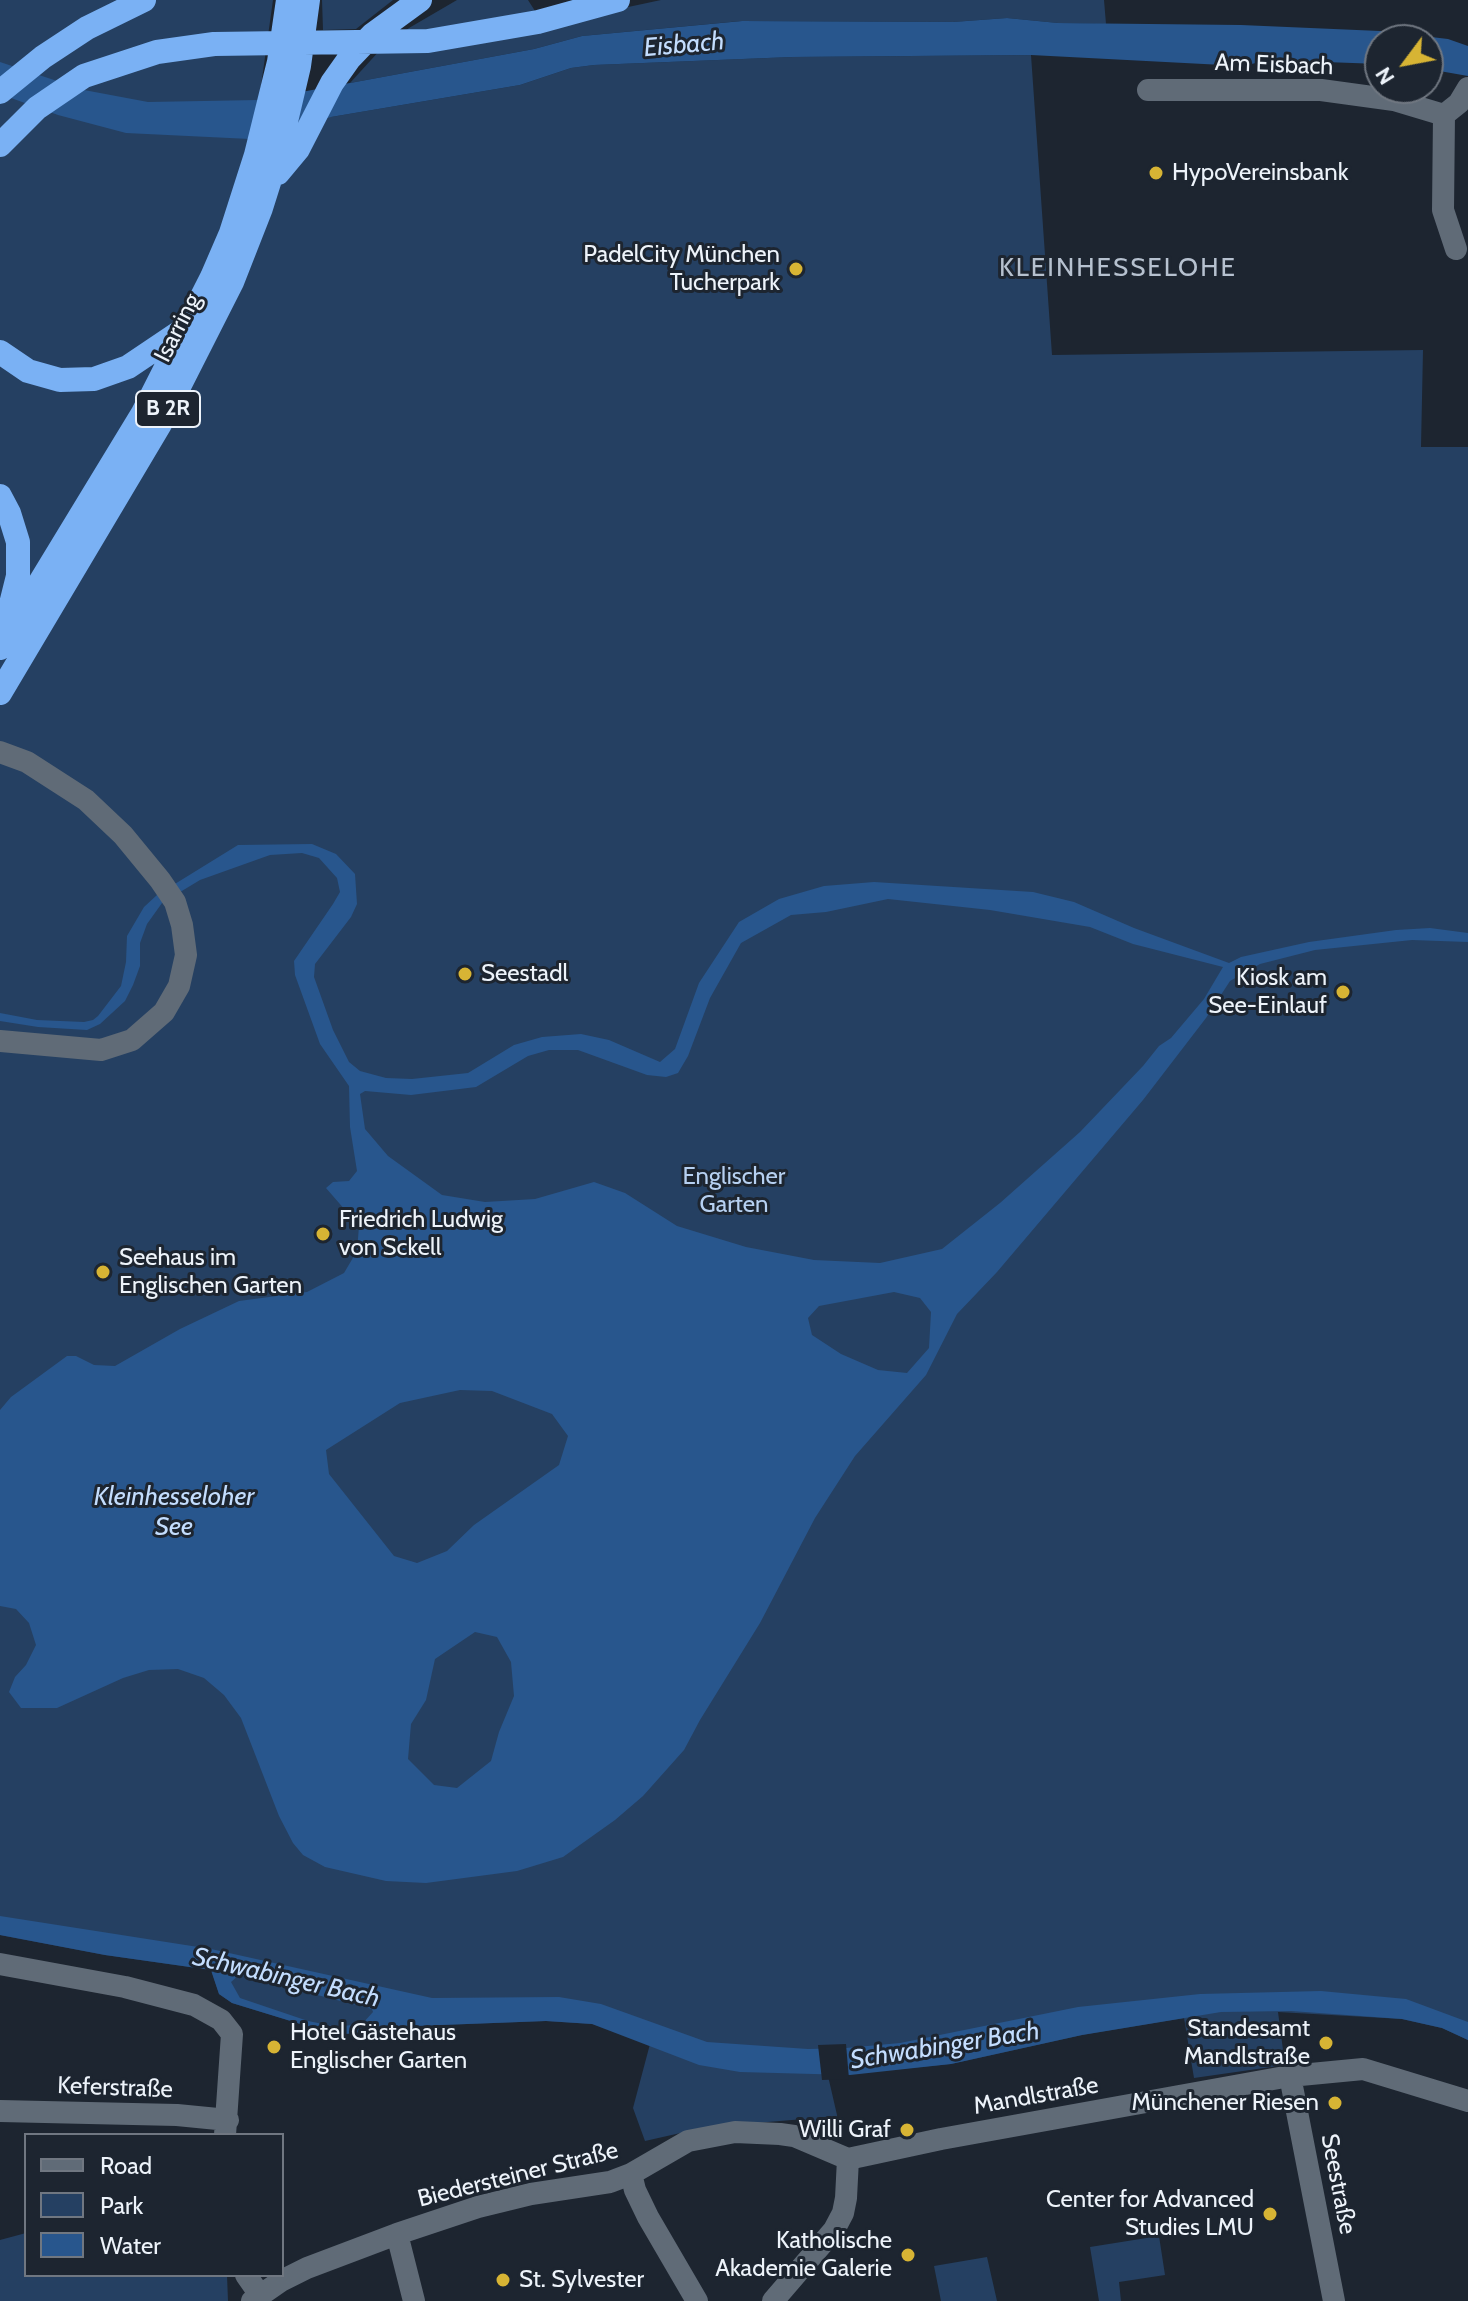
<!DOCTYPE html>
<html>
<head>
<meta charset="utf-8">
<style>
  body { margin:0 }
  #map { position:relative; width:1468px; height:2301px; overflow:hidden; background:#1d2530; font-family:Cabin,sans-serif }
  canvas { display:block }
  .legend { position:absolute; left:24px; top:2133px; width:260px; height:144px; box-sizing:border-box; background:#1d2530; border:2px solid #707781; margin:0; padding:10px 14px; list-style:none; font-size:24px; color:#edf3fa }
  .legend li { display:flex; align-items:center; gap:16px; height:40px }
  .legend b { width:40px; border:2px solid #707781 }
  .north { position:absolute; left:1364px; top:24px; width:80px; height:80px; box-sizing:border-box; background:#1d2530; border:2px solid #707781; border-radius:50%; rotate:238deg; font-size:22px; font-weight:700; line-height:32px; text-align:center; color:#edf3fa }
  .north::after { content:''; display:block; margin:auto; width:28px; height:36px; background:#d7b434; clip-path:polygon(50% 0,100% 100%,50% 72%,0 100%) }
</style>
</head>
<body>
<div id="map">
<canvas width="1468" height="2301"></canvas>
<ul class="legend">
<li><b style="height:10px;background:#606b77"></b>Road</li>
<li><b style="height:22px;background:#254062"></b>Park</li>
<li><b style="height:22px;background:#28568d"></b>Water</li>
</ul>
<div class="north">N</div>
</div>
<script>
const context = document.querySelector('canvas').getContext('2d');
context.lineJoin = 'round';
function fillPath(path, color) { context.fillStyle = color; context.fill(path, 'evenodd'); }
const toPath = rows => new Path2D(rows.map(r => 'M' + r).join(''));
function stroke(path, color, width, dash) { context.strokeStyle = color; context.lineWidth = width; context.lineCap = dash ? 'butt' : 'round'; context.setLineDash(dash || []); context.stroke(path); }
function label(font, color, halo, rows, align = 'center') {
  context.font = font + ' Cabin,sans-serif'; context.lineWidth = 6; context.setLineDash([]); context.textBaseline = 'middle'; context.strokeStyle = halo; context.fillStyle = color; for (const [text, x, y, turn = 0] of rows) {
    context.save(); context.translate(x, y); context.rotate((+turn || 0) * Math.PI / 180); context.textAlign = isNaN(turn) ? turn : align; if (halo) context.strokeText(text, 0, 0); context.fillText(text, 0, 0); context.restore();
  }
}
fillPath(toPath([
  [0,0,273,0,259,100,331,117,520,85,571,68,594,65,792,57,1031,55,1052,355,1423,350,1421,447,1468,447,1468,2040,1442,2028,1402,2019,1278,2012,1285,2065,1194,2078,1184,2018,1082,2035,951,2064,828,2076,837,2115,838,2136,830,2139,823,2130,804,2119,707,2127,645,2141,633,2108,650,2044,593,2024,546,2021,415,2026,337,2035,232,2003,219,1994,211,1970,105,1955,0,1935],
  [322,0,393,0,356,29,323,30],
  [457,0,528,0,544,25,661,0,1104,0,1106,24,1058,23,1007,18,953,22,741,21,582,36,534,49,350,83,381,49,409,28],
  [26,2233,26,2275,227,2275,228,2301,0,2301,0,2240],
  [1159,2236,1165,2275,1119,2282,1121,2301,1099,2301,1090,2247],
  [987,2257,997,2301,941,2301,934,2266]
]), '#254062');
fillPath(toPath([
  [1007,18,1058,23,1241,25,1380,31,1448,39,1468,46,1468,76,1428,69,1428,40,1380,40,1380,64,1270,60,1242,66,1031,55,792,57,594,65,571,68,520,85,331,117,250,139,126,133,58,115,0,94,0,62,84,90,148,102,258,100,534,49,582,36,742,21,953,22],
  [312,844,336,854,355,874,357,904,351,917,315,964,314,977,333,1030,349,1062,360,1071,386,1078,412,1079,468,1073,514,1045,542,1037,581,1034,609,1040,660,1062,675,1049,699,983,739,922,779,899,824,886,874,882,1033,892,1074,902,1134,928,1229,963,1241,957,1309,942,1396,930,1430,928,1468,933,1468,942,1412,940,1315,950,1260,964,1230,981,1206,1018,1143,1100,997,1272,957,1314,926,1375,855,1456,815,1518,760,1623,700,1720,684,1750,643,1796,615,1820,563,1857,517,1871,426,1883,386,1881,325,1867,303,1855,293,1843,279,1816,241,1718,224,1695,204,1678,178,1669,149,1670,123,1678,57,1708,21,1708,9,1692,15,1677,26,1665,36,1645,29,1623,16,1609,0,1606,0,1410,11,1397,67,1356,76,1356,94,1365,115,1366,180,1329,239,1301,307,1292,344,1273,357,1251,359,1226,326,1188,333,1182,349,1181,357,1171,350,1127,349,1086,320,1044,295,975,294,961,333,904,340,892,337,878,319,858,302,853,270,855,200,880,162,903,147,924,140,943,140,966,133,985,125,1001,100,1024,87,1030,38,1027,0,1021,0,1013,37,1020,84,1022,93,1020,98,1016,121,986,126,962,127,936,144,907,157,895,238,845],
  [888,899,990,910,1090,927,1133,944,1223,967,1204,999,1171,1038,1159,1046,1143,1066,1080,1132,1000,1203,942,1249,880,1263,814,1260,746,1247,677,1226,625,1193,594,1182,535,1199,485,1202,442,1195,388,1156,365,1129,360,1094,365,1091,411,1095,476,1087,528,1056,549,1050,578,1050,647,1075,666,1077,678,1073,688,1056,710,998,741,943,791,915,826,912],
  [894,1292,920,1298,931,1312,929,1348,907,1373,878,1370,841,1354,812,1335,808,1318,819,1306],
  [460,1390,492,1391,552,1414,568,1436,559,1465,474,1525,447,1551,417,1563,394,1556,329,1474,326,1450,400,1403],
  [475,1632,497,1637,511,1662,514,1696,499,1732,491,1761,457,1788,434,1785,408,1759,411,1724,426,1700,435,1659],
  [0,1916,211,1949,432,1998,559,1997,601,2004,707,2042,808,2049,846,2048,900,2043,1078,2007,1200,1994,1321,1991,1406,1999,1468,2022,1468,2040,1442,2028,1402,2019,1291,2011,1221,2012,1082,2035,951,2064,850,2075,740,2072,699,2065,592,2024,546,2021,415,2026,336,2035,232,2003,219,1994,211,1970,105,1955,0,1935],
  [239,1975,372,2009,373,2012,363,2023,351,2025,338,2027,308,2021,240,1998,231,1982]
]), '#28568d');
fillPath(toPath([
  [846,2044,849,2079,822,2080,818,2045]
]), '#1d2530');
stroke(toPath([
  [1148,90,1321,90,1394,100,1444,115],
  [1456,249,1443,210,1444,115,1459,103,1468,88],
  [0,752,27,762,86,800,123,835,160,880,175,902,182,925,186,955,179,986,164,1012,132,1040,101,1050,0,1041],
  [0,1964,125,1987,194,2005,221,2020,232,2034,225,2135],
  [1290,2076,1334,2301],
  [0,2111,177,2115,228,2120],
  [848,2159,941,2139,1290,2076,1363,2069,1468,2101],
  [631,2174,635,2190,648,2217,697,2301],
  [397,2234,414,2301],
  [246,2275,260,2295],
  [252,2301,281,2281,307,2268,397,2234,478,2207,531,2194,610,2182,631,2174,688,2141,735,2132,780,2134,794,2136,848,2159],
  [773,2301,834,2230,843,2213,846,2198,848,2159]
]), '#606b77', 22);
stroke(toPath([
  [0,92,43,57,87,28,144,0],
  [0,145,37,108,84,76,157,52,214,44,428,41,538,22,618,0],
  [278,173,298,149,332,83,349,59,372,35,420,0],
  [0,352,28,371,60,380,94,379,128,367,183,330],
  [0,496,9,513,18,542,18,576,11,604,1,623],
  [0,648,143,413,212,277,231,233,256,155,279,62,288,0],
  [0,693,160,424,232,282,261,208,279,151,299,66,308,0]
]), '#7ab1f4', 24);
for (const [x, y, r, color] of [
  [1156,173,8,"#d7b434"],
  [796,269,8,"#d7b434"],
  [465,974,8,"#d7b434"],
  [1343,992,8,"#d7b434"],
  [323,1234,8,"#d7b434"],
  [103,1272,8,"#d7b434"],
  [1326,2043,8,"#d7b434"],
  [274,2047,8,"#d7b434"],
  [1335,2103,8,"#d7b434"],
  [907,2130,8,"#d7b434"],
  [1270,2214,8,"#d7b434"],
  [908,2255,8,"#d7b434"],
  [503,2280,8,"#d7b434"]
]) { const dot = new Path2D(); dot.arc(x, y, r, 0, 2 * Math.PI); context.fillStyle = color; context.fill(dot); stroke(dot, '#1d2530', 3); }
for (const [x, y, w] of [
  [168,409,64]
]) { const box = new Path2D(); box.roundRect(x - w / 2, y - 18, w, 36, 6); context.fillStyle = '#1d2530'; context.fill(box); stroke(box, '#edf3fa', 2); }
label('bold 22px', '#edf3fa', null, [
  ["B 2R",168,409]
]);
label('24px', '#edf3fa', '#1d2530', [
  ["Am Eisbach",1274,65,2],
  ["Isarring",178,328,-63],
  ["Keferstraße",115,2088,2],
  ["Mandlstraße",1036,2096,-10],
  ["Biedersteiner Straße",518,2175,-14],
  ["Seestraße",1338,2184,79]
]);
label('24px', '#edf3fa', '#1d2530', [
  ["HypoVereinsbank",1172,173,"left"],
  ["PadelCity München",780,255],
  ["Tucherpark",780,283],
  ["Seestadl",481,974,"left"],
  ["Kiosk am",1327,978],
  ["See-Einlauf",1327,1006],
  ["Friedrich Ludwig",339,1220,"left"],
  ["von Sckell",339,1248,"left"],
  ["Seehaus im",119,1258,"left"],
  ["Englischen Garten",119,1286,"left"],
  ["Standesamt",1310,2029],
  ["Mandlstraße",1310,2057],
  ["Hotel Gästehaus",290,2033,"left"],
  ["Englischer Garten",290,2061,"left"],
  ["Münchener Riesen",1319,2103],
  ["Willi Graf",891,2130],
  ["Center for Advanced",1254,2200],
  ["Studies LMU",1254,2228],
  ["Katholische",892,2241],
  ["Akademie Galerie",892,2269],
  ["St. Sylvester",519,2280,"left"]
], 'right');
label('24px', '#b6d0f1', '#1d2530', [
  ["Englischer",734,1177],
  ["Garten",734,1205]
]);
label('italic 26px', '#c3ddfe', '#1d2530', [
  ["Eisbach",684,45,-5],
  ["Kleinhesseloher",174,1497],
  ["See",174,1527],
  ["Schwabinger Bach",286,1978,13],
  ["Schwabinger Bach",945,2046,-9]
]);
context.letterSpacing = '2px';
label('26px', '#b6c1cf', '#1d2530', [
  ["KLEINHESSELOHE",1118,268]
]);
context.letterSpacing = '0px';
</script>
</body>
</html>
